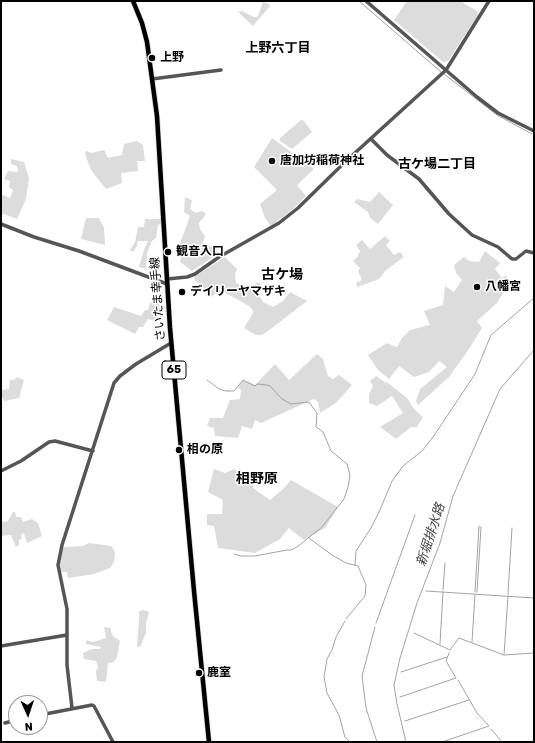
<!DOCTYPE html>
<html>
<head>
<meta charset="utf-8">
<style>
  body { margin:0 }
  #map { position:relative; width:535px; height:743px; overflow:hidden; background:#fff; font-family:Rubik,sans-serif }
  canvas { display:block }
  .frame { position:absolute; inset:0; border:2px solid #000; pointer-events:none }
  .north { position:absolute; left:8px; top:695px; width:40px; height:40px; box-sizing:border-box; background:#fff; border:1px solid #999; border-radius:50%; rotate:177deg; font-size:11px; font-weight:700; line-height:16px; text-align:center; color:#000 }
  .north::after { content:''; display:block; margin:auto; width:14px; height:18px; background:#000; clip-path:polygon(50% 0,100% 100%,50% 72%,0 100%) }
</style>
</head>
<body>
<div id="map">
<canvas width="535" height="743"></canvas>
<div class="frame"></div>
<div class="north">N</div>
</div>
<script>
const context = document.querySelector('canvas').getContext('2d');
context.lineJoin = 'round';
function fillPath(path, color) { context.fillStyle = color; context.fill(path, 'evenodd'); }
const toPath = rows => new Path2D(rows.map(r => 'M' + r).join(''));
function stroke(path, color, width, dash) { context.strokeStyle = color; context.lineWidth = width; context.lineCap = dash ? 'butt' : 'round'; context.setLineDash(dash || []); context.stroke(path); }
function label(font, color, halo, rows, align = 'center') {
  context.font = font + ' Rubik,"Noto Sans JP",sans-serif'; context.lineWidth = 3; context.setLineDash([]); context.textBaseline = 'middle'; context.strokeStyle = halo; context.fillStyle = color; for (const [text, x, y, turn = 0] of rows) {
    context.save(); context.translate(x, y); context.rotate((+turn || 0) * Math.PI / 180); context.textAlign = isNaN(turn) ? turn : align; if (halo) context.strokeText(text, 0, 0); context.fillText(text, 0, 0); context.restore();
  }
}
fillPath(toPath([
  [407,1,460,1,477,11,478,15,448,61,443,62,394,20],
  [263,2,269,4,270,6,253,26,238,12,242,11,254,17,257,17,258,16],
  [301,120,303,120,312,132,292,149,280,141,280,138],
  [272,138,314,169,297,185,306,196,293,209,271,226,265,218,260,204,277,190,254,167],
  [137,141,143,145,145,161,137,161,138,171,121,173,122,183,106,189,91,170,85,154,86,151,92,153,104,150,108,158,122,155,124,144],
  [11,159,24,162,29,178,26,199,17,219,1,213,1,196,3,195,10,198,13,190,9,187,10,181,4,179,8,171,18,172,17,166,11,164],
  [379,192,393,205,378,224,370,218,368,212,354,202,357,199,370,202],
  [185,197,192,200,190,209,196,213,202,211,206,214,199,223,200,229,205,236,203,242,207,247,211,246,219,253,192,271,180,262,182,251,178,249,190,216,184,212],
  [86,218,99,218,104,228,105,245,81,239],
  [145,219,161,219,161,223,158,226,156,238,152,241,147,253,146,269,139,267,144,250,148,241,138,241,137,246,133,252,130,250,135,242,138,227,144,227],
  [385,236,390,241,386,245,394,255,400,252,404,257,386,270,379,279,357,287,356,283,362,280,358,271,360,268,353,261,358,256,360,251,356,245,362,240,370,249],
  [485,251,500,263,495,269,502,278,506,276,510,282,497,303,477,321,482,328,469,349,449,377,418,405,416,401,420,389,447,367,439,361,429,372,414,377,399,366,389,379,378,370,368,355,387,343,397,347,402,338,410,330,430,325,424,311,443,305,445,286,454,292,462,280,456,273,454,265,464,257,469,261,479,262],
  [225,257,237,269,235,275,236,283,249,289,258,282,262,286,258,293,263,302,273,307,283,301,290,292,307,301,268,331,262,335,256,335,244,328,253,313,252,309,249,306,222,291,218,292,211,297,205,291,205,289,195,280,194,277],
  [156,302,161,306,155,321,148,319,143,327,139,327,135,334,107,320,114,307,141,316,145,310,148,310,150,303],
  [317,354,323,359,328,376,333,379,339,375,352,385,336,403,320,413,318,402,314,399,261,423,255,420,252,429,242,426,238,438,215,436,214,428,207,426,210,418,223,418,230,400,240,399,241,390,238,387,243,380,255,385,275,364,289,380],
  [376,376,386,383,387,382,407,398,414,409,423,417,417,427,411,427,396,439,380,427,403,413,392,396,377,406,369,403,369,394,373,386,370,381],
  [17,377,24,380,19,398,4,401,1,394,1,390,9,389,10,380,14,380],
  [214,469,225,473,234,469,252,483,253,488,270,500,283,489,291,480,338,507,325,528,304,540,289,528,280,539,255,553,218,548,214,526,207,525,207,514,222,514,223,500,208,492],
  [13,512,15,512,16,517,21,517,23,522,32,519,38,523,42,536,27,543,24,533,21,535,22,539,19,540,19,545,16,547,11,535,1,536,1,522,8,521],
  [89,543,111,546,113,548,115,553,114,562,110,568,94,574,68,578,67,572,61,572,60,564,63,547,83,546],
  [144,610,149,612,146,624,146,633,140,647,137,647,139,619,139,611],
  [104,627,111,628,111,632,113,636,120,641,117,657,114,662,108,663,106,682,97,681,96,671,98,667,96,661,84,659,83,653,91,649,100,649,101,647,86,644,86,640,93,642,106,638]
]), '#dcdcdc');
stroke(toPath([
  [359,1,441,72],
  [444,74,497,115,532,134],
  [207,380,219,389,226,391,234,391,243,380,255,386,257,384,267,385,270,386,282,399,291,404,309,402,317,413,316,427,323,432,331,451,347,464,350,475,348,487,344,499,322,527,297,547,291,550,287,550,255,556,241,556,234,554],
  [309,538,332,555,346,563,358,566,366,585,365,596,346,619],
  [355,565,356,551,371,528,380,510,392,481,403,466,422,451,433,437,475,374,491,335,534,298],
  [443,590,445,563],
  [426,591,534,598],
  [475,592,479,526],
  [477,592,481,527],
  [508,594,512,528],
  [345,621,336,637,332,650,327,659,324,677,327,693,339,715,345,737,350,742],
  [376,623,415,515],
  [375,627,362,676,366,708,377,742],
  [414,633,450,650,459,638,504,655,534,653],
  [472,642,475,595],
  [440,644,443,592],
  [504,655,508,596],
  [401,672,447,657],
  [400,697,456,678,446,661,449,653],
  [405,721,469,700],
  [491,729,502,742],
  [406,742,397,704,394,685,400,658,417,603,440,543,453,496,500,389,534,350],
  [442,742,489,726,477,713,458,680]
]), '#a3a3a3', 1);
const primary = toPath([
  [133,1,142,23,147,42,157,116,170,328,194,591,209,742]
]);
stroke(primary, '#dbdbdb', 6);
stroke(toPath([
  [366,1,477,97,498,113,534,131],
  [152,79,221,70],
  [371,139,387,155,419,179,449,214,472,235,498,247,512,259,516,259,526,251,534,253],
  [1,224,34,237,79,251,167,284],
  [167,279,187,277,195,274,219,257,279,223,298,208,345,162,446,70,489,1],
  [1,471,21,461,49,442,55,441,93,451],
  [1,646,67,635],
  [72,708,67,665,67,609,58,565,62,545,114,383,120,376,136,364,171,343],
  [40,715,92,705,94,706,113,742],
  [5,723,16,720]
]), '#555', 3.5);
stroke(primary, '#000', 4.5);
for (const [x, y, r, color] of [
  [152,58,4,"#000"],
  [272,161,4,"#000"],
  [168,252,4,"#000"],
  [477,287,4,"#000"],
  [182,292,4,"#000"],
  [179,450,4,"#000"],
  [199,673,4,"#000"]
]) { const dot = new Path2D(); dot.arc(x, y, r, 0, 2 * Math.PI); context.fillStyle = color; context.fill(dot); stroke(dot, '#fff', 1.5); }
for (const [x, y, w] of [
  [174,370,24]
]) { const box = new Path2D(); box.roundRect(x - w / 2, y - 9, w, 18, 3); context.fillStyle = '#fff'; context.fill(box); stroke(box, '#000', 1); }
label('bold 11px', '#000', null, [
  ["65",174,370]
]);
label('bold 12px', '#000', '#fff', [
  ["上野",160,58],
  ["唐加坊稲荷神社",280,161],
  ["観音入口",176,252],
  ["八幡宮",485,287],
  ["デイリーヤマザキ",190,292],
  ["相の原",187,450],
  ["鹿室",207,673]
], 'left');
label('12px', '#000', '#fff', [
  ["さいたま幸手線",158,299,-94]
]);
label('bold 13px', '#000', '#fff', [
  ["上野六丁目",278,48],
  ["古ケ場二丁目",437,164]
]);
label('italic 13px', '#444', '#fff', [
  ["新堀排水路",431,535,-72]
]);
label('bold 14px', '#000', '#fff', [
  ["古ケ場",282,275],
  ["相野原",257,479]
]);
</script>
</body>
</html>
